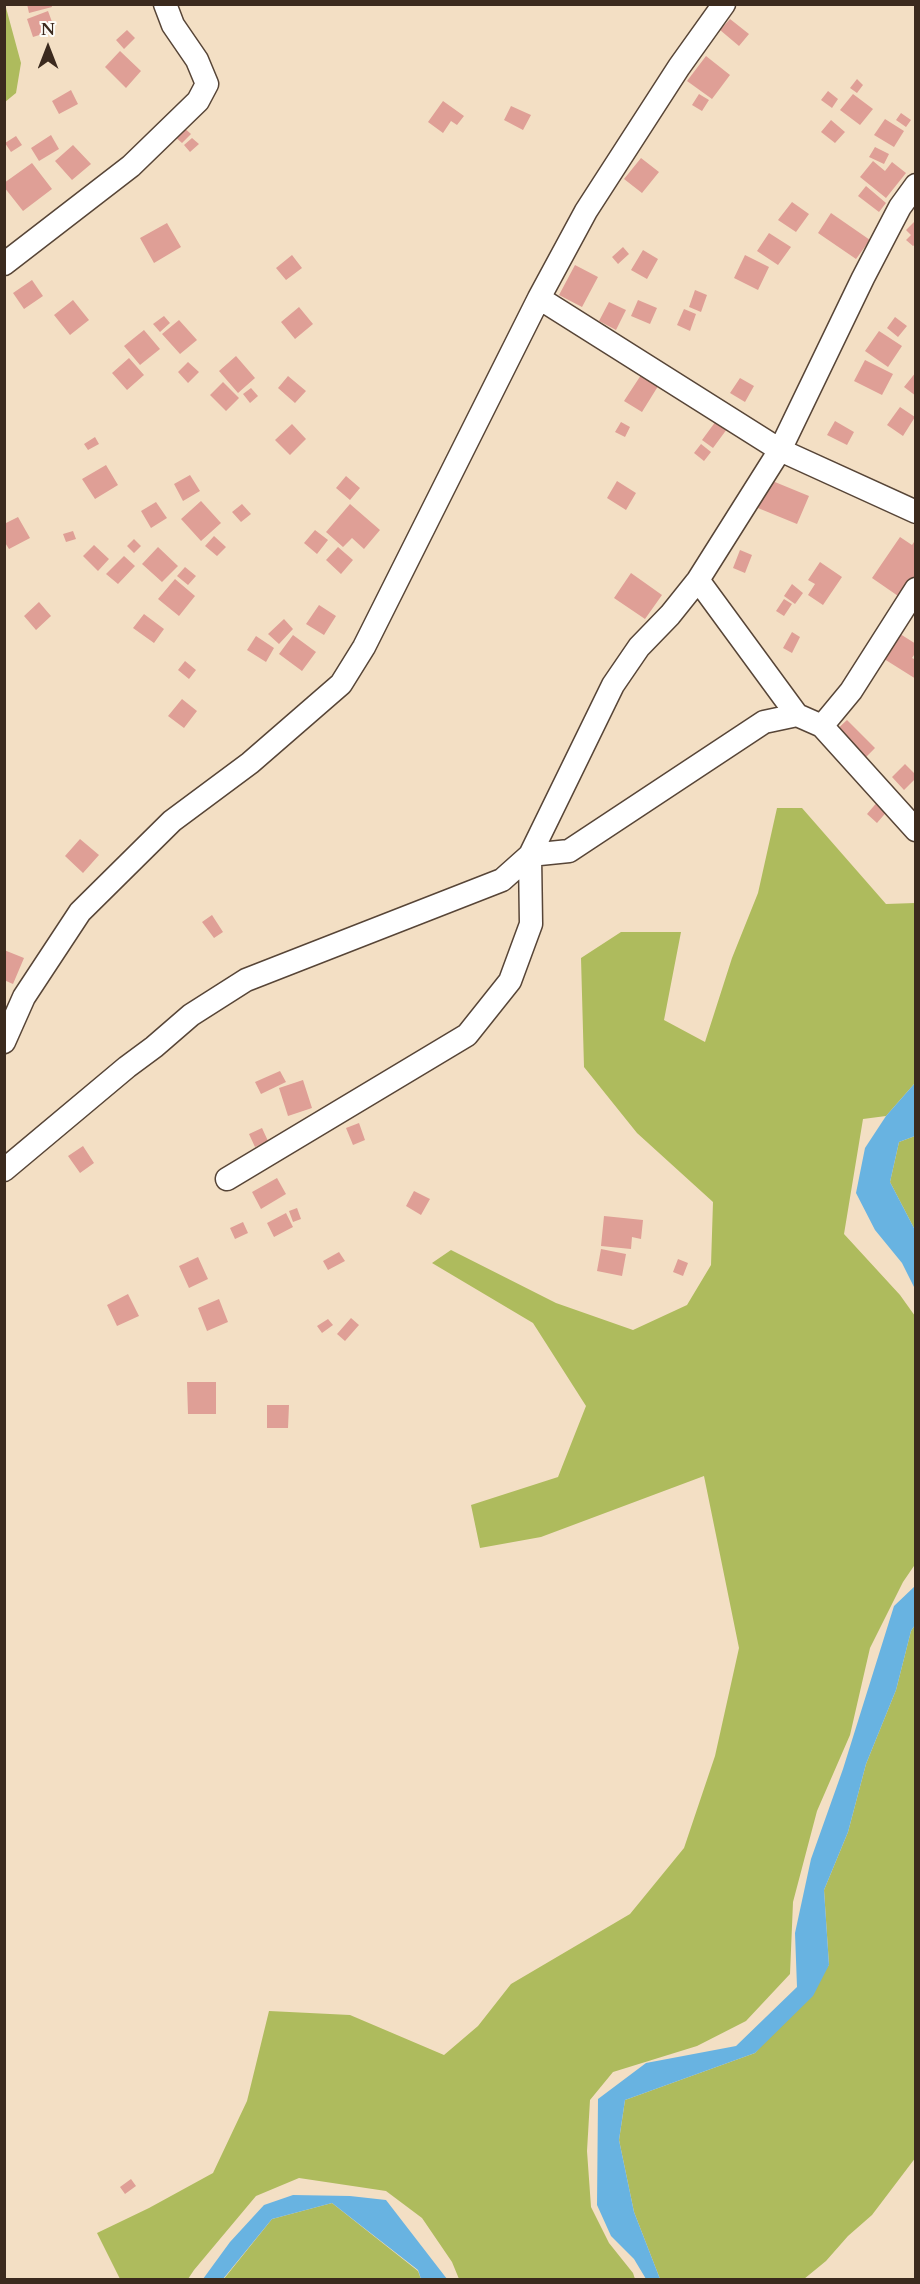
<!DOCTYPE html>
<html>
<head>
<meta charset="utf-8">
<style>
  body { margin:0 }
  #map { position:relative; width:920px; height:2284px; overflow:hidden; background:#f3dfc4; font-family:Cardo,serif }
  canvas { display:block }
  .frame { position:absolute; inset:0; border:6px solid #3b2a1e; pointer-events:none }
  .north { position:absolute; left:18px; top:18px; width:60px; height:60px; -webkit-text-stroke:4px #fdfcf7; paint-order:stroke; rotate:0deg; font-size:16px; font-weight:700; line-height:24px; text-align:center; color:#3b2a1e }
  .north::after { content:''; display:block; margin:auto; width:21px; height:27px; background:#3b2a1e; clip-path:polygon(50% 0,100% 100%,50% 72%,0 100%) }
</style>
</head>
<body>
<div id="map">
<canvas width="920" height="2284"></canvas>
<div class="frame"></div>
<div class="north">N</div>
</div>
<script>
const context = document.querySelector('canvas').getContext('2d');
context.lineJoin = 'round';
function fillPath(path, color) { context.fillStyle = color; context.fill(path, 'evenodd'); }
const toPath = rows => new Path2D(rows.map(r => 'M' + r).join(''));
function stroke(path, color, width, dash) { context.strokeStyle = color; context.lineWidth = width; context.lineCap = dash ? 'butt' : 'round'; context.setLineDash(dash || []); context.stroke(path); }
fillPath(toPath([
  [5,4,21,63,16,93,5,102],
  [777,808,802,808,886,904,915,903,915,1083,886,1116,863,1119,844,1234,900,1295,915,1316,916,1563,903,1582,870,1648,850,1735,817,1811,793,1902,790,1974,746,2021,697,2046,613,2072,590,2100,587,2151,591,2207,609,2243,633,2273,635,2279,459,2279,452,2262,422,2218,386,2191,299,2178,256,2196,194,2270,188,2279,120,2279,97,2233,149,2208,213,2173,247,2101,269,2011,350,2015,444,2055,478,2026,511,1984,630,1914,684,1848,715,1756,739,1648,704,1476,541,1537,480,1548,471,1505,558,1477,586,1406,533,1323,432,1263,451,1250,556,1303,633,1330,687,1305,711,1265,713,1202,637,1133,584,1067,581,958,621,932,681,932,664,1020,705,1042,732,958,758,893],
  [915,1136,915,1230,890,1182,899,1142],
  [915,1625,916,2157,872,2215,848,2236,826,2261,804,2279,660,2279,634,2212,619,2140,625,2100,755,2053,829,1965,824,1890,848,1832,866,1764,896,1690,911,1631],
  [332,2203,418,2271,421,2279,223,2280,272,2219]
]), '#aebb5d');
fillPath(toPath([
  [915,1083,915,1136,899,1142,890,1182,915,1230,915,1289,902,1263,875,1230,856,1193,865,1148,886,1116],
  [915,1586,915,1625,911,1631,896,1690,866,1764,848,1832,824,1890,829,1965,813,1996,755,2053,625,2100,619,2140,634,2212,660,2279,646,2279,634,2259,611,2236,597,2205,598,2099,646,2063,736,2046,797,1987,795,1933,811,1859,843,1769,894,1606],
  [293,2195,350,2196,386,2200,447,2279,421,2279,418,2270,332,2203,272,2219,223,2279,203,2279,230,2242,264,2205]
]), '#68b3e1');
fillPath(toPath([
  [27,4,51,4,52,7,29,13],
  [48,11,55,30,33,37,27,19],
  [730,19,749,34,739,46,720,30],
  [127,30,135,38,124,49,116,40],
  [120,51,141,71,126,88,105,67],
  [706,56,730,75,712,99,687,81],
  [857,79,863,85,857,93,850,88],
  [71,90,78,104,59,114,52,101],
  [828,91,838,99,832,108,821,100],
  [699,94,709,100,702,111,692,105],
  [853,94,873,109,860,125,840,110],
  [443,101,464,116,457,125,451,121,443,133,428,122],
  [511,106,531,115,523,130,504,120],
  [901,113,911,120,906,127,896,120],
  [885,119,904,131,894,147,874,135],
  [831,120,845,132,835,143,821,132],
  [182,126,191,134,182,143,173,135],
  [51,135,59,149,39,161,31,148],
  [16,136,22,145,11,152,5,143],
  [192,138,199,144,190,152,184,145],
  [73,145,91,164,72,180,55,161],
  [875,147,889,154,884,164,869,157],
  [641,158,659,172,642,193,624,179],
  [873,161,885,171,892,162,906,173,886,198,860,177],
  [32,163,52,189,23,211,4,187,4,183],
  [866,186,886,203,879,212,858,196],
  [792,202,809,214,796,232,778,220],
  [831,213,870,240,856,259,818,233],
  [916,220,916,244,913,246,906,240,911,235,906,230],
  [167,223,181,247,154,263,140,238],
  [769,233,791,247,778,265,757,251],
  [623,247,629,254,618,264,612,257],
  [643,250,658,259,647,279,631,270],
  [292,255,302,268,286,280,276,268],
  [745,255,769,267,758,290,734,278],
  [575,265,598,277,582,307,559,295],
  [32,280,43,296,24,309,13,293],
  [695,290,707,295,701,312,689,307],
  [73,300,89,320,70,335,54,315],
  [638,300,657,308,650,324,631,316],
  [609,302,626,310,616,330,599,321],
  [299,307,313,324,295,339,281,322],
  [684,309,696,314,690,331,677,325],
  [164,316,170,323,160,332,153,324],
  [895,317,907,326,898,337,887,328],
  [179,320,197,340,180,354,162,334],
  [144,330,160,349,140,365,124,346],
  [879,331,902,346,888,367,865,351],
  [236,356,255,378,238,393,219,371],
  [129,358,144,375,127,390,112,373],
  [865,360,893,374,882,395,854,381],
  [188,362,199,372,188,383,178,372],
  [643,372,660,383,642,412,624,401],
  [916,372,916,396,904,387],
  [288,376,306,391,295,403,278,388],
  [740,378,754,386,745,402,730,393],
  [223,382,239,398,226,411,210,395],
  [251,388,258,396,250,403,243,394],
  [900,407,915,417,903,436,887,425],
  [716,421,727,429,713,448,702,440],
  [835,421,854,432,847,445,827,435],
  [621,422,630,427,625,437,615,432],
  [292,424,306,439,290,455,275,440],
  [95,437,99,444,88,450,84,444],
  [701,444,711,452,704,461,694,453],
  [106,465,118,485,95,499,82,479],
  [190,475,200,491,183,501,174,484],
  [346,476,360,488,350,500,336,488],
  [770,480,809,496,797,524,758,508],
  [617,481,636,493,626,510,607,498],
  [201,501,221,523,201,541,181,519],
  [156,502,167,518,151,528,141,511],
  [242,504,251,514,241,522,232,512],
  [350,504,380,530,364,549,352,538,343,547,326,532],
  [18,517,30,538,9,549,4,541,4,524],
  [315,530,328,540,317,554,304,543],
  [73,531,76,539,66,542,63,534],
  [214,536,226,547,217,556,205,546],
  [900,537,912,545,916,539,916,578,901,598,872,578],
  [134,539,141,546,134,553,127,546],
  [94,545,109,559,98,571,83,556],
  [158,547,178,566,162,582,142,564],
  [338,547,353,560,341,574,326,560],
  [740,550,752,555,745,573,733,568],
  [124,556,135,566,118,584,106,574],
  [820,562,842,577,823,605,808,595,815,584,808,580],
  [185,567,196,576,188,585,177,576],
  [631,573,662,595,645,619,614,598],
  [175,579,195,596,179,616,158,599],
  [792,584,803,593,795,604,784,596],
  [784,599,792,604,784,616,776,611],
  [39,602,51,616,36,630,24,616],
  [319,605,336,616,324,635,306,624],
  [144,614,164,629,154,643,133,628],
  [284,619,293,629,279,644,268,634],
  [792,632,800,637,792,653,783,648],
  [897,632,916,644,916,652,912,658,916,660,916,679,881,657],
  [293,635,316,652,302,671,279,654],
  [256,636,274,648,266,662,247,650],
  [185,661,196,670,189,679,178,670],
  [182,699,197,711,184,728,168,716],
  [847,720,875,748,860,763,832,734],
  [905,764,916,775,916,778,904,790,892,777],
  [879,800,889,809,877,823,867,814],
  [80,839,99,855,83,873,65,856],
  [212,915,223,932,214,938,202,922],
  [4,950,24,958,13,984,4,980],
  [280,1071,286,1082,261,1094,255,1082],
  [303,1080,312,1108,288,1116,279,1088],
  [359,1123,365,1140,353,1145,346,1128],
  [262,1128,268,1141,255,1147,249,1134],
  [83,1146,94,1163,80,1173,68,1156],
  [277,1178,286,1194,261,1209,252,1192],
  [414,1191,430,1199,421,1215,406,1206],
  [297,1208,301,1219,293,1222,289,1211],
  [286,1213,293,1227,274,1237,267,1223],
  [604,1216,643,1220,641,1239,632,1237,631,1249,601,1246],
  [243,1222,248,1233,235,1239,230,1228],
  [601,1249,626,1254,622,1276,597,1271],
  [339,1252,345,1261,328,1270,323,1261],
  [198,1257,208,1279,189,1288,179,1266],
  [678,1259,688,1263,683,1276,673,1272],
  [128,1294,139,1316,117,1326,107,1305],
  [219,1299,228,1322,207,1331,198,1308],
  [351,1318,359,1325,345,1341,337,1334],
  [328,1319,333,1325,322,1333,317,1326],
  [187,1382,216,1382,216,1414,188,1414],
  [267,1405,289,1405,288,1428,267,1428],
  [131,2179,136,2186,125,2194,120,2187]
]), '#df9f96');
const street = toPath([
  [4,264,131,166,198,101,207,84,197,60,173,25,165,4],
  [539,298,780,450,916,512],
  [698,580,797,715],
  [822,726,851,691,916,589],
  [4,1042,24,997,80,912,172,821,250,763,341,684,364,647,539,298,586,211,679,67,724,4],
  [4,1170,127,1067,154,1047,191,1015,246,980,502,880,530,855,613,685,639,647,670,615,698,580,780,450,863,278,900,207,916,185],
  [227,1179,467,1035,510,981,531,924,530,855,569,851,764,722,797,715,822,726,916,830]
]);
stroke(street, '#574537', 25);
stroke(street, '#fff', 22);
</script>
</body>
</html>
